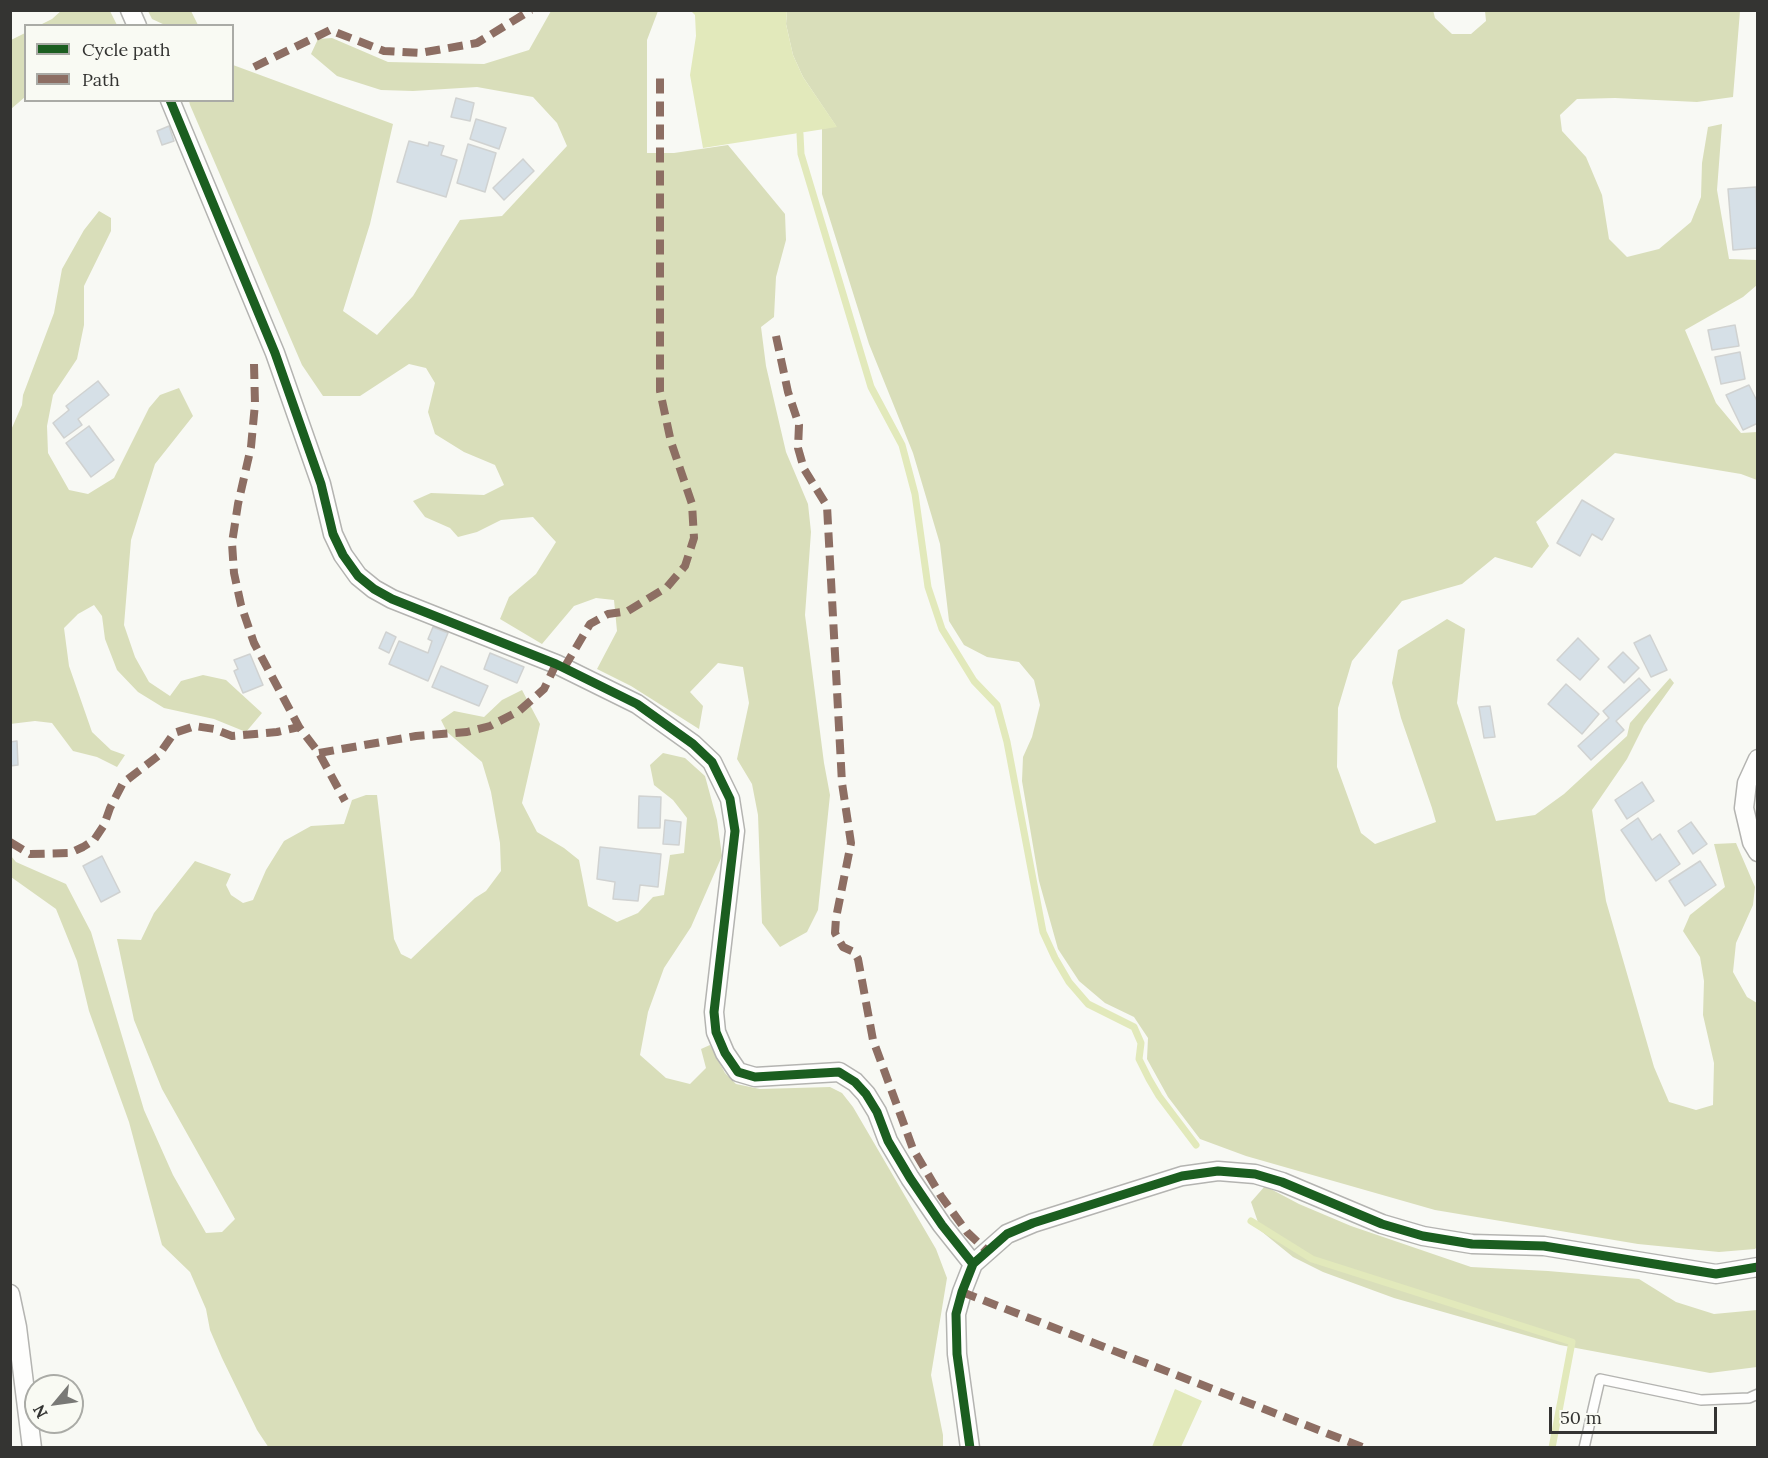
<!DOCTYPE html>
<html>
<head>
<meta charset="utf-8">
<style>
  body { margin:0 }
  #map { position:relative; width:1768px; height:1458px; overflow:hidden; background:#f8f9f4; font-family:Lora,serif }
  canvas { display:block }
  .frame { position:absolute; inset:0; border:12px solid #343432; pointer-events:none }
  .legend { position:absolute; left:24px; top:24px; width:210px; height:78px; box-sizing:border-box; background:#f9faf3; border:2px solid #aaaba6; margin:0; padding:8px 10px; list-style:none; font-size:18px; color:#343432 }
  .legend li { display:flex; align-items:center; gap:12px; height:30px }
  .legend b { width:30px; border:2px solid #aaaba6 }
  .north { position:absolute; left:24px; top:1374px; width:60px; height:60px; box-sizing:border-box; background:#f9faf3; border:2px solid #aaaba6; border-radius:50%; rotate:241deg; font-size:16px; font-weight:700; line-height:24px; text-align:center; color:#343432 }
  .north::after { content:''; display:block; margin:auto; width:21px; height:27px; background:#797976; clip-path:polygon(50% 0,100% 100%,50% 72%,0 100%) }
  .scale { position:absolute; left:1549px; top:1407px; width:168px; height:27px; box-sizing:border-box; border:3px solid #343432; border-top:0; padding-left:8px; font-size:18px; line-height:21px; white-space:nowrap; color:#343432; -webkit-text-stroke:4px #f9faf3; paint-order:stroke }
</style>
</head>
<body>
<div id="map">
<canvas width="1768" height="1458"></canvas>
<div class="frame"></div>
<ul class="legend">
<li><b style="height:8px;background:#1b5e20"></b>Cycle path</li>
<li><b style="height:8px;background:#8d6e63"></b>Path</li>
</ul>
<div class="north">N</div>
<div class="scale">50 m</div>
</div>
<script>
const context = document.querySelector('canvas').getContext('2d');
context.lineJoin = 'round';
function fillPath(path, color) { context.fillStyle = color; context.fill(path, 'evenodd'); }
const toPath = rows => new Path2D(rows.map(r => 'M' + r).join(''));
function stroke(path, color, width, dash) { context.strokeStyle = color; context.lineWidth = width; context.lineCap = dash ? 'butt' : 'round'; context.setLineDash(dash || []); context.stroke(path); }
fillPath(toPath([
  [62,10,110,11,117,25,40,25,52,19],
  [1433,10,1435,18,1452,34,1471,34,1486,21,1485,11,1740,11,1733,97,1697,102,1615,98,1577,99,1560,115,1562,131,1586,157,1602,195,1609,239,1627,257,1659,249,1691,222,1701,197,1702,163,1708,127,1722,124,1717,190,1729,259,1757,260,1757,285,1743,297,1685,330,1716,403,1741,433,1757,432,1757,480,1741,474,1615,453,1536,522,1549,546,1532,568,1495,557,1462,584,1402,601,1352,661,1338,708,1337,767,1361,833,1375,844,1436,822,1432,808,1401,718,1392,683,1398,650,1447,619,1465,629,1457,703,1496,821,1535,815,1564,794,1627,736,1630,723,1670,678,1674,683,1644,725,1627,759,1592,810,1606,901,1654,1067,1669,1102,1696,1110,1713,1105,1714,1063,1703,1015,1704,981,1700,957,1683,931,1690,915,1725,887,1714,844,1736,843,1755,887,1753,905,1736,943,1733,972,1747,997,1757,1003,1757,1247,1755,1249,1719,1252,1638,1244,1435,1210,1246,1156,1200,1139,1168,1097,1147,1059,1148,1038,1134,1017,1105,1003,1079,981,1058,949,1039,881,1022,781,1023,757,1032,737,1040,705,1034,680,1019,662,987,657,964,645,949,621,940,544,913,453,869,344,822,194,822,129,836,126,803,77,793,55,786,24,787,11],
  [148,11,191,11,198,25,165,25,152,19],
  [551,11,658,11,647,40,647,153,674,153,728,145,785,214,786,240,776,277,774,317,761,327,766,366,786,452,808,504,811,532,805,615,824,763,830,795,818,910,807,932,780,947,762,923,758,815,752,784,737,759,749,703,743,667,718,663,690,692,703,706,699,729,631,686,597,669,617,631,614,600,596,598,574,606,542,644,500,619,509,597,536,574,556,542,533,517,501,520,477,532,458,537,450,528,425,517,413,501,431,493,484,495,504,485,495,465,464,452,435,434,428,412,435,383,426,368,409,364,360,396,323,396,302,365,190,105,189,101,232,100,233,65,393,124,370,224,343,311,377,335,413,296,460,220,502,216,567,146,557,123,533,97,477,87,413,91,381,90,337,76,311,54,318,39,332,38,388,62,484,64,529,50],
  [25,33,25,97,11,109,11,40],
  [99,211,111,218,111,231,84,286,84,325,77,359,53,395,47,426,48,453,69,490,88,494,114,478,149,408,160,395,179,388,193,416,155,464,131,540,124,625,135,657,149,682,170,696,181,681,203,675,226,680,262,713,246,732,214,719,164,708,138,692,117,670,105,639,102,616,94,605,78,614,64,628,69,666,92,732,111,750,125,755,117,767,97,757,73,751,52,723,35,721,10,724,11,430,22,405,23,395,54,313,62,269,84,230],
  [522,690,540,724,522,803,537,832,564,848,579,860,588,906,617,922,638,913,653,897,664,895,670,855,684,853,687,818,673,800,654,785,650,765,663,753,685,758,705,776,717,820,722,856,691,927,664,968,648,1012,640,1055,666,1078,690,1084,706,1068,701,1049,710,1045,725,1073,736,1084,760,1089,830,1087,842,1093,853,1107,936,1249,947,1278,931,1375,943,1435,943,1447,269,1448,257,1430,222,1358,210,1330,206,1309,190,1272,162,1245,129,1122,89,1011,77,961,56,909,11,877,11,856,16,862,66,884,91,932,144,1110,173,1175,206,1233,222,1232,235,1219,162,1089,134,1020,117,939,141,940,154,913,195,861,231,874,226,885,231,895,243,903,253,900,266,870,284,841,311,826,344,824,352,800,366,795,377,795,394,939,401,954,411,959,475,898,486,891,501,871,500,843,491,792,482,762,447,732,441,720,454,711,484,717,502,700],
  [1265,1186,1299,1204,1351,1226,1471,1267,1548,1271,1639,1279,1676,1302,1714,1314,1757,1310,1757,1367,1710,1373,1560,1345,1394,1298,1323,1272,1293,1257,1261,1231,1251,1202]
]), '#d9deba');
fillPath(toPath([
  [691,11,787,11,786,24,793,55,803,77,837,127,703,148,690,75,696,36,695,15],
  [1175,1389,1202,1401,1181,1447,1152,1447]
]), '#e2e9bb');
stroke(toPath([
  [800,134,801,154,871,387,902,445,915,494,928,587,942,629,974,681,997,705,1007,742,1043,932,1055,958,1069,982,1088,1004,1134,1027,1141,1043,1139,1059,1149,1079,1159,1096,1196,1145],
  [1251,1221,1312,1259,1572,1342,1552,1448]
]), '#e2e9bb', 7);
const building = toPath([
  [456,98,474,103,470,121,451,117,456,98],
  [476,119,506,128,499,149,470,139,476,119],
  [169,126,174,141,162,145,157,131,169,126],
  [409,141,428,146,429,142,444,146,441,155,457,160,446,197,397,182,409,141],
  [468,144,496,153,485,192,457,183,468,144],
  [523,159,534,171,504,200,493,188,523,159],
  [1756,187,1758,248,1733,250,1728,189,1756,187],
  [1735,325,1739,346,1712,350,1708,330,1735,325],
  [1740,352,1745,379,1721,384,1715,357,1740,352],
  [98,381,109,395,78,419,82,425,64,438,53,423,69,410,66,406,98,381],
  [1749,385,1758,403,1758,423,1743,430,1726,395,1749,385],
  [89,426,114,460,91,477,66,443,89,426],
  [1582,500,1614,519,1602,540,1592,534,1580,556,1557,543,1582,500],
  [433,627,448,633,428,681,389,664,399,641,428,653,432,641,428,639,433,627],
  [386,632,396,637,389,653,379,648,386,632],
  [1650,635,1667,670,1651,677,1634,643,1650,635],
  [1578,638,1599,659,1580,680,1557,660,1578,638],
  [1623,652,1639,668,1624,683,1608,667,1623,652],
  [490,653,524,667,517,683,484,669,490,653],
  [250,654,263,685,243,693,234,671,238,669,234,660,250,654],
  [441,666,488,686,479,706,432,687,441,666],
  [1639,678,1650,690,1616,721,1624,730,1591,760,1578,746,1609,718,1603,711,1639,678],
  [1566,684,1599,714,1582,734,1548,704,1566,684],
  [1490,706,1495,737,1484,738,1479,707,1490,706],
  [17,741,18,765,10,766,10,742,17,741],
  [1642,782,1654,801,1627,819,1615,800,1642,782],
  [639,796,661,797,660,828,638,828,639,796],
  [1638,818,1652,840,1660,834,1680,864,1656,881,1621,830,1638,818],
  [665,820,681,822,679,845,663,844,665,820],
  [1691,822,1707,844,1693,854,1678,831,1691,822],
  [600,847,661,854,658,887,640,885,638,901,613,899,615,882,597,879,600,847],
  [102,856,120,892,101,902,83,866,102,856],
  [1700,861,1716,885,1685,906,1669,881,1700,861]
]);
fillPath(building, '#d6e0e7');
stroke(building, '#d0d2d1', 1.5);
const service = toPath([
  [1584,1448,1600,1379,1701,1400,1749,1398,1758,1394]
]);
const minor = toPath([
  [130,10,137,26],
  [170,100,275,353,321,484,333,534,343,555,358,576,374,589,392,599,556,664,637,704,693,744,712,762,730,799,735,831,714,1012,716,1032,725,1053,738,1072,755,1077,839,1072,855,1082,866,1094,877,1112,888,1141,910,1178,942,1225,973,1264],
  [1758,759,1747,783,1744,808,1752,842,1758,852],
  [10,1294,17,1327,32,1448],
  [970,1448,957,1354,956,1314,962,1292,973,1264,1007,1234,1033,1223,1182,1176,1218,1171,1255,1174,1282,1182,1382,1224,1423,1236,1472,1244,1544,1246,1716,1274,1758,1267]
]);
stroke(service, '#b4b4b1', 12);
stroke(minor, '#b4b4b1', 21);
stroke(service, '#fefefd', 9);
stroke(minor, '#fefefd', 18);
stroke(toPath([
  [254,67,330,30,384,51,420,53,477,43,531,10],
  [776,336,788,392,799,425,798,448,804,469,827,506,842,783,851,843,836,918,835,933,843,947,854,952,858,959,873,1040,913,1149,941,1196,967,1232,986,1250],
  [254,364,255,404,251,447,238,504,232,543,234,573,241,605,254,643,299,727,319,753,345,801],
  [564,668,590,624,608,614,628,611,667,587,685,566,694,538,692,504,671,442,660,391,660,72],
  [319,753,416,736,467,732,490,726,519,711,544,689,556,664],
  [10,842,30,854,70,853,83,847,94,840,104,825,110,808,123,783,158,756,174,733,195,726,214,729,232,736,277,732,299,727],
  [962,1292,1365,1448]
]), '#8d6e63', 8, [15, 8]);
stroke(toPath([
  [170,100,275,353,321,484,333,534,343,555,358,576,374,589,392,599,556,664,637,704,693,744,712,762,730,799,735,831,714,1012,716,1032,725,1053,738,1072,755,1077,839,1072,855,1082,866,1094,877,1112,888,1141,910,1178,942,1225,973,1264],
  [970,1448,957,1354,956,1314,962,1292,973,1264,1007,1234,1033,1223,1182,1176,1218,1171,1255,1174,1282,1182,1382,1224,1423,1236,1472,1244,1544,1246,1716,1274,1758,1267]
]), '#1b5e20', 9);
</script>
</body>
</html>
